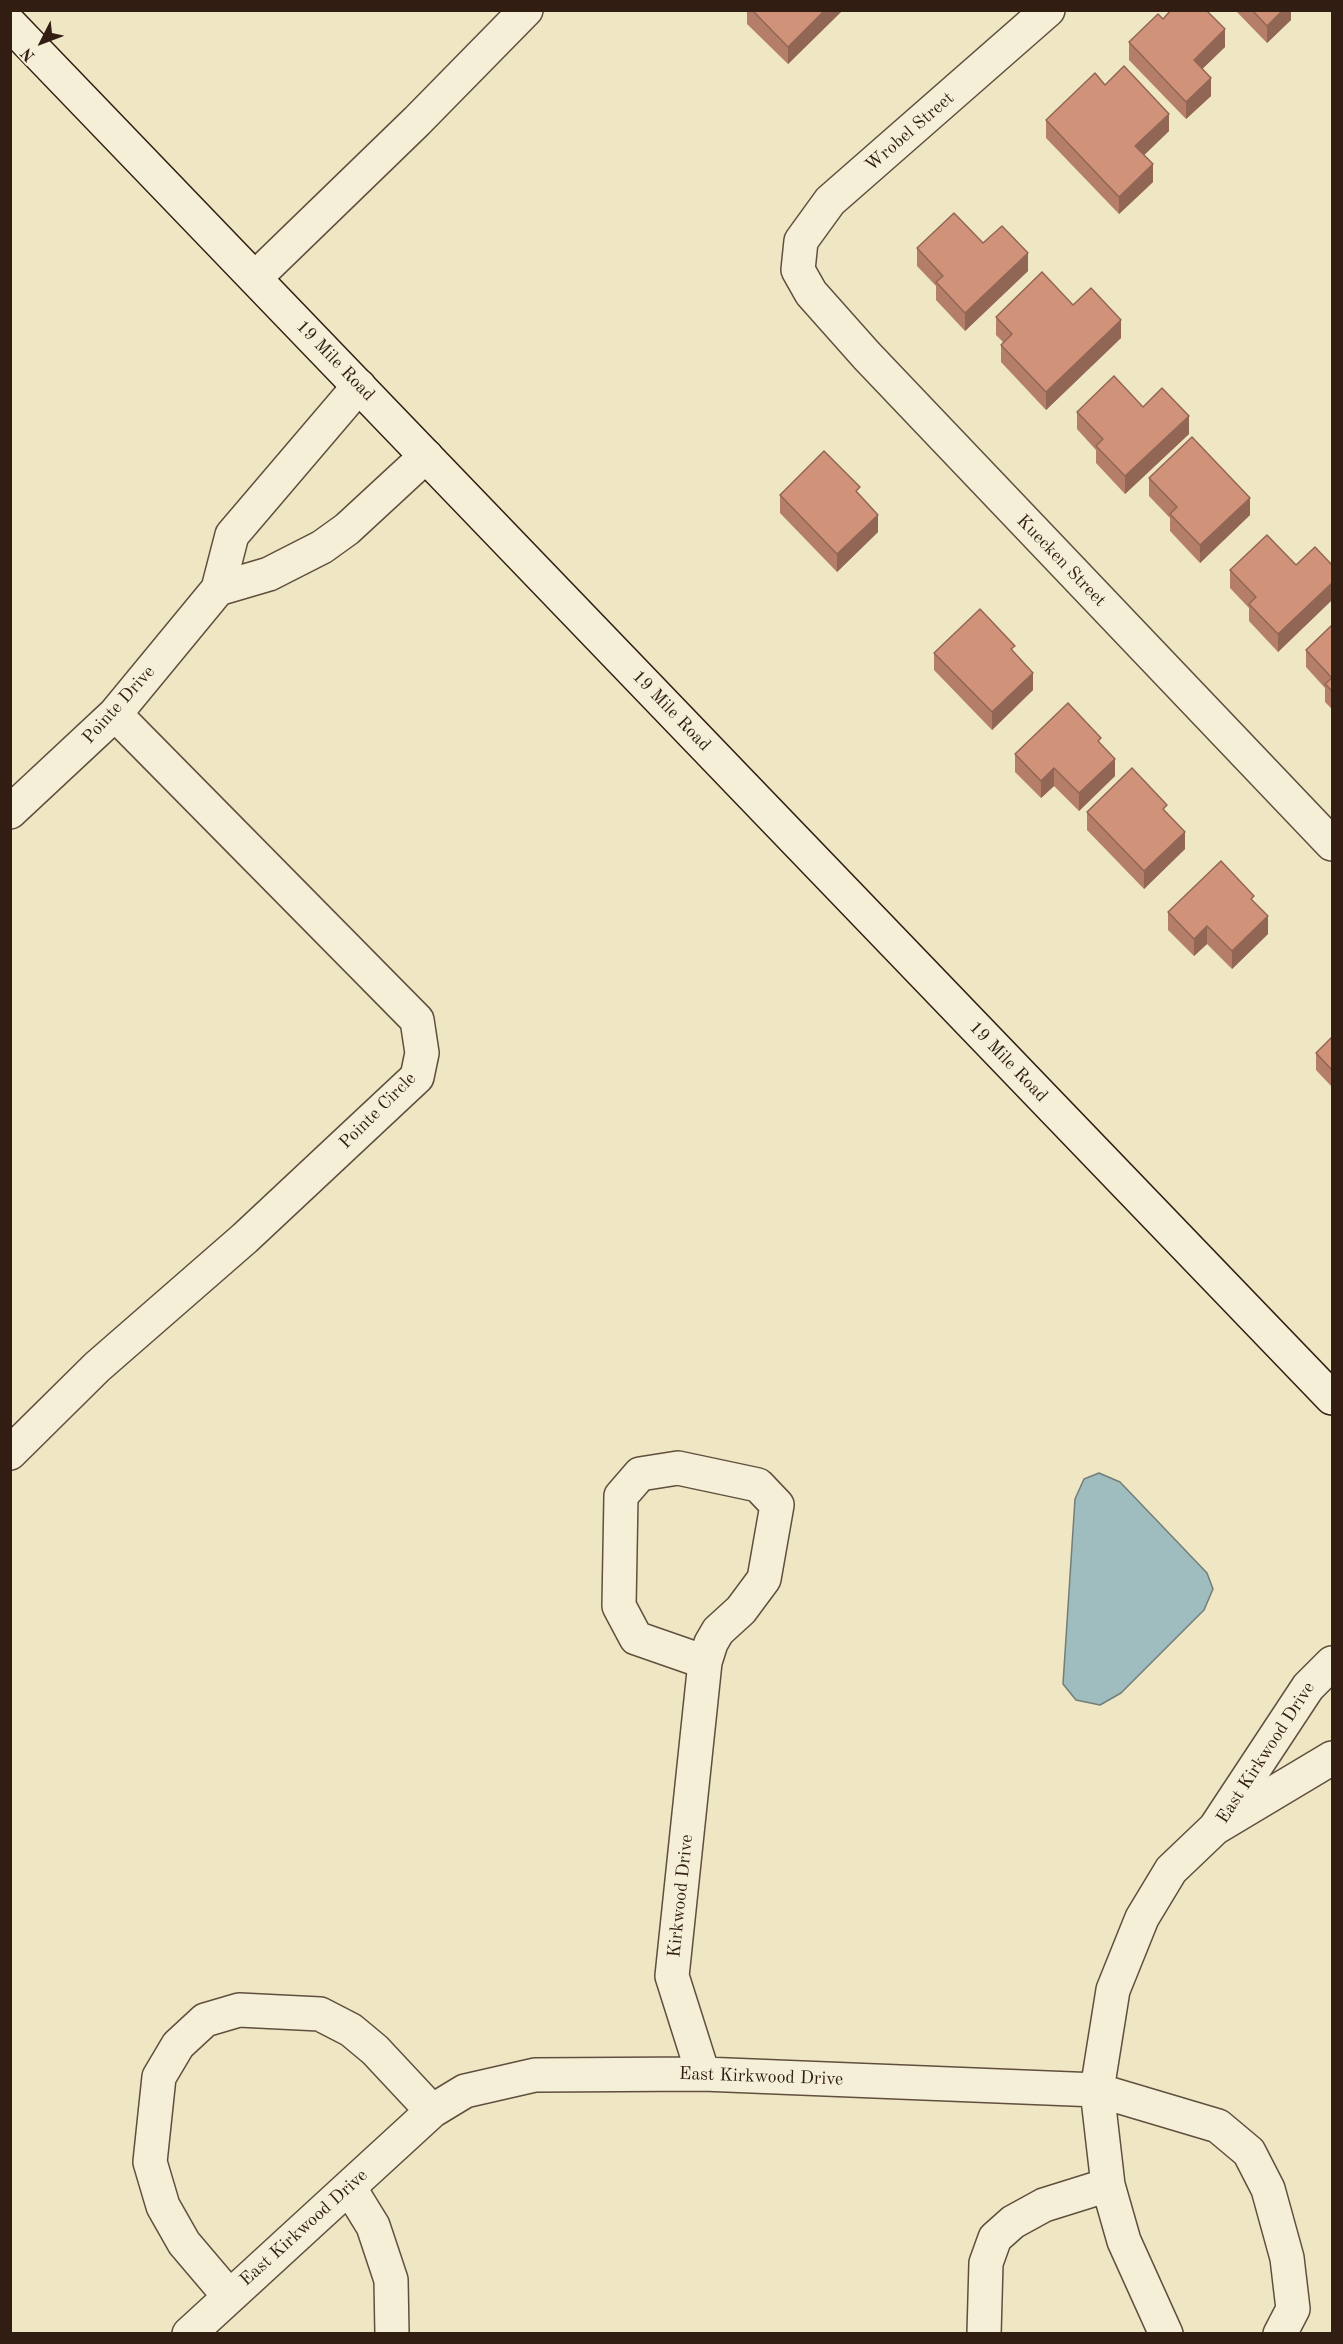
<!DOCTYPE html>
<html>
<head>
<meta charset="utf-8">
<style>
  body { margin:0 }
  #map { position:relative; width:1343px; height:2344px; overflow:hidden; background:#efe6c3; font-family:"Old Standard TT",serif }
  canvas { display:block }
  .frame { position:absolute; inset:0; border:12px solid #311d12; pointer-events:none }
  .north { position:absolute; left:12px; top:12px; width:60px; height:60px; -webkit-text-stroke:4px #f5efd8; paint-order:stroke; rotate:228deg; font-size:16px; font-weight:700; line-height:24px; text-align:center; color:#311d12 }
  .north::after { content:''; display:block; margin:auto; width:21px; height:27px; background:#311d12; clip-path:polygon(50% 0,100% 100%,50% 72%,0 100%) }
</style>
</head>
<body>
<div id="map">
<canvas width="1343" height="2344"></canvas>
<div class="frame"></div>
<div class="north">N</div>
</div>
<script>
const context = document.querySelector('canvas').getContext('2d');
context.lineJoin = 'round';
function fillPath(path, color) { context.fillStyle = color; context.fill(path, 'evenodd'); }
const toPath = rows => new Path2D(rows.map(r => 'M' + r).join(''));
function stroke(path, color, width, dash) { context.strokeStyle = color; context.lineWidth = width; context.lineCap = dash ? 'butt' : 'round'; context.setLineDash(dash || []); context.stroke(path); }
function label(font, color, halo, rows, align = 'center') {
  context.font = font + ' "Old Standard TT",serif'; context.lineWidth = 6; context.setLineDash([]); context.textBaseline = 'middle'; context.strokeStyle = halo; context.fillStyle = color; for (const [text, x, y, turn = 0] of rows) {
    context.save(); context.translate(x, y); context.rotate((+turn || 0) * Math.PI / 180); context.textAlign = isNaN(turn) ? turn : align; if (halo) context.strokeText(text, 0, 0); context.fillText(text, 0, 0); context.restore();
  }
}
const water = toPath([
  [1099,1473,1120,1482,1207,1573,1213,1589,1204,1610,1121,1693,1100,1705,1076,1700,1063,1684,1075,1499,1084,1479,1099,1473]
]);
fillPath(water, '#9fbdbe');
stroke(water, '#737d79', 1.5);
const street = toPath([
  [1048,10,830,201,801,241,798,270,811,293,867,356,1332,844],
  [255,278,417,121,526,10],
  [359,386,232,535,218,589,269,574,322,547,347,529,426,456],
  [10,812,115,714,218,589],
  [10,1453,97,1367,245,1238,417,1077,422,1053,417,1020,115,714],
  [1332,1663,1308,1687,1215,1828,1332,1758],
  [703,2074,672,1976,705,1662,711,1643,718,1631,741,1610,764,1579,777,1505,758,1485,678,1468,640,1474,621,1496,619,1606,636,1638,705,1662],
  [349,2187,373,2226,391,2280,392,2334],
  [229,2296,184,2243,163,2206,150,2162,159,2077,178,2045,205,2020,239,2010,320,2014,351,2030,375,2050,432,2111],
  [189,2334,432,2111,465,2091,535,2075,703,2074,1097,2090,1218,2126,1249,2152,1268,2189,1287,2258,1293,2309,1280,2334],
  [984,2334,986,2263,995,2238,1013,2222,1044,2205,1108,2185],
  [1166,2334,1124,2241,1108,2185,1097,2090,1113,1990,1142,1918,1171,1870,1215,1828]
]);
const secondary = toPath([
  [10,24,1332,1398]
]);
stroke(street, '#604f3e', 36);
stroke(secondary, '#311d12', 36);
stroke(street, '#f5efd8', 33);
stroke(secondary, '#f5efd8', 33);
fillPath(toPath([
  [747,10,843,10,788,64,747,24],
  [1235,10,1291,10,1291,20,1267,43],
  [1129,42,1225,47,1202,69,1211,96,1186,119,1129,60],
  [1105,85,1169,131,1144,155,1153,182,1119,214,1046,138,1046,120],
  [983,243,1028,271,965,331,936,300,936,286,917,266,917,248],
  [1073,305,1121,338,1046,410,1001,362,1001,345,1003,342,996,335,996,317],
  [1143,407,1189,434,1125,494,1096,463,1096,450,1077,429,1077,412],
  [1149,478,1250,515,1200,563,1170,531,1170,518,1149,496],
  [780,495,860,495,878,532,837,572,780,513],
  [1296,565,1332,565,1332,600,1278,652,1249,621,1249,608,1230,588,1230,570],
  [1332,625,1332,709,1325,702,1325,688,1306,667,1306,650],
  [934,653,1015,654,1033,690,992,730,934,670],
  [1101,745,1115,776,1079,811,1054,786,1041,798,1015,772,1015,754],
  [1087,812,1167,812,1185,849,1144,889,1087,830],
  [1254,903,1268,934,1232,969,1207,944,1194,956,1168,930,1168,912],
  [1332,1037,1332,1087,1316,1070,1316,1053]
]), '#b47e69');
fillPath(toPath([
  [825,10,843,10,788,64,788,47],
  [1283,10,1291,10,1291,20,1267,43,1267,26],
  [1225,29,1225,47,1194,77,1194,60],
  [1211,78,1211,96,1186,119,1186,102],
  [1169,114,1169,131,1135,164,1135,146],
  [1153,164,1153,182,1119,214,1119,197],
  [1028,253,1028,271,965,331,965,313],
  [1121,320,1121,338,1046,410,1046,392],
  [1189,416,1189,434,1125,494,1125,476],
  [1250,498,1250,515,1200,563,1200,545],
  [878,515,878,532,837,572,837,554],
  [1332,583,1332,600,1278,652,1278,634],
  [1033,673,1033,690,992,730,992,712],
  [1115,759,1115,776,1079,811,1079,793],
  [1054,768,1054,786,1041,798,1041,781],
  [1185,832,1185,849,1144,889,1144,871],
  [1268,916,1268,934,1232,969,1232,951],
  [1207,926,1207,944,1194,956,1194,939]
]), '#926655');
const building = toPath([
  [752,10,825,10,788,47,752,10],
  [1171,10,1206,10,1225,29,1194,60,1211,78,1186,102,1129,42,1158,14,1163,19,1171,10],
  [1252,10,1283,10,1267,26,1252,10],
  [1124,66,1169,114,1135,146,1153,164,1119,197,1046,120,1095,73,1105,85,1124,66],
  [954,213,983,243,1002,226,1028,253,965,313,936,282,943,276,917,248,954,213],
  [1042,272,1073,305,1091,288,1121,320,1046,392,1001,345,1012,334,996,317,1042,272],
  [1114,376,1143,407,1162,388,1189,416,1125,476,1096,446,1103,439,1077,412,1114,376],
  [1192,437,1250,498,1200,545,1170,514,1177,507,1149,478,1192,437],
  [824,451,860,487,856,491,878,515,837,554,780,495,824,451],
  [1267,535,1296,565,1315,547,1332,565,1332,583,1278,634,1249,604,1256,597,1230,570,1267,535],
  [980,609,1015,646,1011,649,1033,673,992,712,934,653,980,609],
  [1332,625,1332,691,1325,684,1332,678,1306,650,1332,625],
  [1068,703,1101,738,1098,741,1115,759,1079,793,1054,768,1041,781,1015,754,1068,703],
  [1132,768,1167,805,1163,809,1185,832,1144,871,1087,812,1132,768],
  [1221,861,1254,896,1251,899,1268,916,1232,951,1207,926,1194,939,1168,912,1221,861],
  [1332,1037,1332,1070,1316,1053,1332,1037]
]);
fillPath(building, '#d1927a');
stroke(building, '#926655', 1.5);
label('18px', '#311d12', '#f5efd8', [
  ["Wrobel Street",910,132,-41],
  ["19 Mile Road",335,361,46],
  ["Kuecken Street",1061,561,46],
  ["Pointe Drive",119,705,-48],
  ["19 Mile Road",671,711,46],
  ["19 Mile Road",1008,1062,46],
  ["Pointe Circle",378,1111,-45],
  ["East Kirkwood Drive",1266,1753,-57],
  ["Kirkwood Drive",681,1896,-84],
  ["East Kirkwood Drive",761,2077,2],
  ["East Kirkwood Drive",304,2228,-42]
]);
</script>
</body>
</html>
